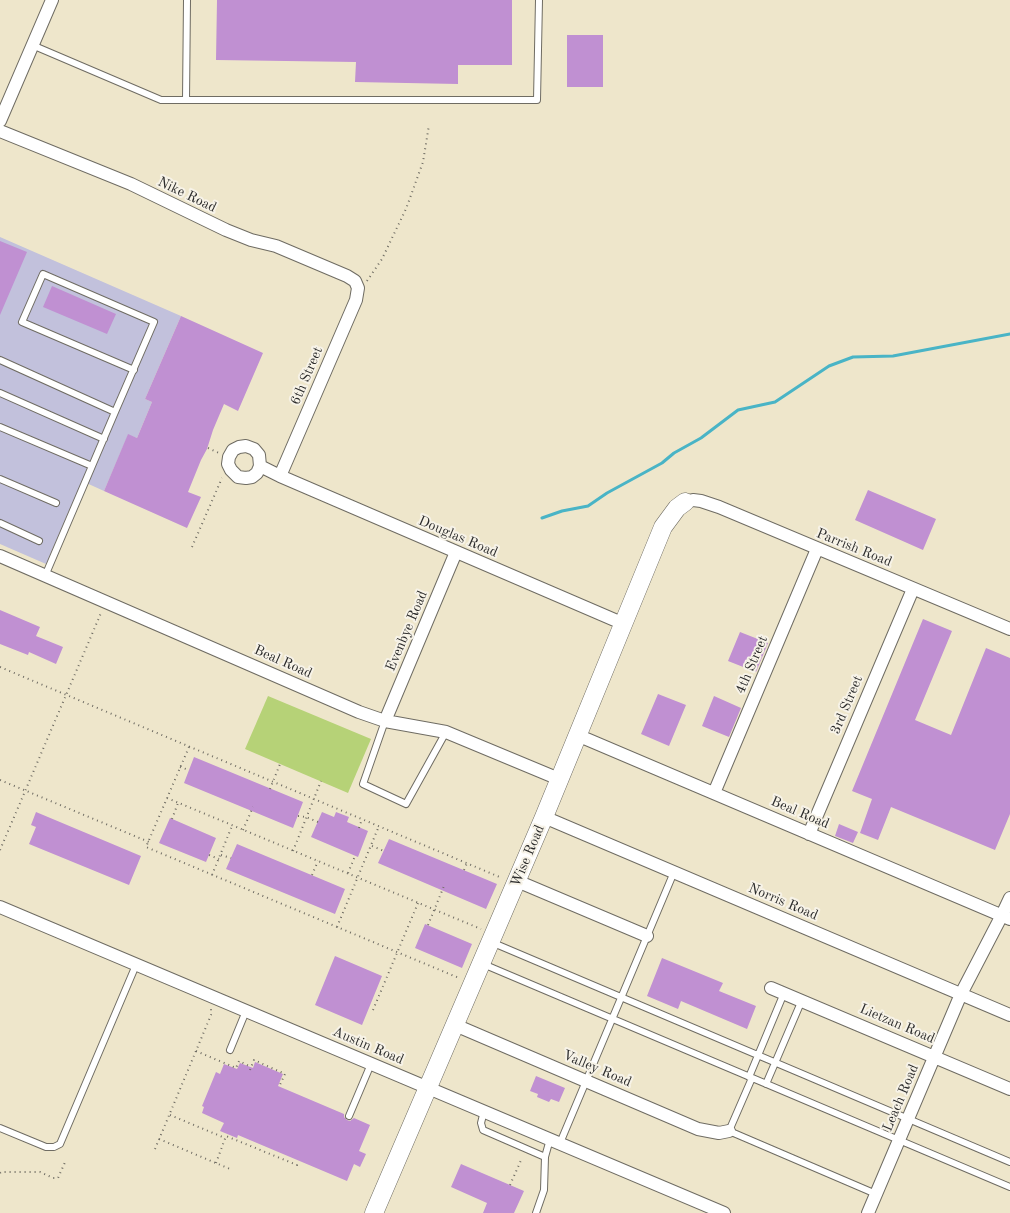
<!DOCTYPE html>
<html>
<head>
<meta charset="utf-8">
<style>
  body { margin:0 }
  canvas { display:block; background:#eee6cb }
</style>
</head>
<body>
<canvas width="1010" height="1213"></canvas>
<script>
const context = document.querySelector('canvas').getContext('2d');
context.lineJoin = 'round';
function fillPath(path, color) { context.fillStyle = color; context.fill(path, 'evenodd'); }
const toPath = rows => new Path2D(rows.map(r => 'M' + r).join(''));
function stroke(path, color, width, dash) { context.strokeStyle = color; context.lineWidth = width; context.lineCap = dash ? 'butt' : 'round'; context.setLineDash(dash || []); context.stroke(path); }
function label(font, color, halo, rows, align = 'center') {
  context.font = font + ' "Old Standard TT",serif'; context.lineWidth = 4; context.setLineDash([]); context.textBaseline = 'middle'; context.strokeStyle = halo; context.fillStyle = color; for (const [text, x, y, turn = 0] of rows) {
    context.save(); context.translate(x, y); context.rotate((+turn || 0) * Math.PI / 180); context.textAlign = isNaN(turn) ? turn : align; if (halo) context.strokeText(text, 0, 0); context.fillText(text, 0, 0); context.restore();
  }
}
fillPath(toPath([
  [0,237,181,316,145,399,152,402,137,438,128,435,104,491,82,481,46,564,0,544]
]), '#c2c1dc');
fillPath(toPath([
  [268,696,371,739,348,793,245,749]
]), '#b6d277');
stroke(toPath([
  [542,518,562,511,588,506,607,493,662,463,674,453,701,438,738,410,775,402,829,366,853,357,893,356,1010,334]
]), '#49b4c6', 3);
fillPath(toPath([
  [217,0,512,0,512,65,458,65,458,84,355,82,356,62,216,60],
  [567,35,603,35,603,87,567,87],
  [0,241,27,252,0,315],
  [52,286,116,314,107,334,43,307],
  [181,316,263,353,238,411,224,404,213,430,207,449,201,460,188,492,201,497,187,528,104,491,128,434,137,438,152,402,145,399],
  [868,490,936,519,923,550,855,520],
  [0,610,40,627,36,636,63,647,56,664,29,652,28,655,0,644],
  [923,619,952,631,915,720,951,735,986,648,1010,658,1010,814,995,850,891,807,878,840,860,833,872,799,852,791],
  [740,632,768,643,756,672,728,661],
  [658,694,686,705,669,746,641,734],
  [714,696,741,708,729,737,702,726],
  [194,757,303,802,293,828,184,783],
  [36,812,141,856,129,885,29,844,36,827,31,825],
  [322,812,334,817,336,812,349,817,347,822,368,831,358,857,311,837],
  [170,818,216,838,206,862,159,843],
  [839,824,858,832,853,843,835,836],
  [389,839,497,884,486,909,378,863],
  [237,844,345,889,335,914,226,869],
  [425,924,472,944,462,968,415,948],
  [335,956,382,976,362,1025,315,1005],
  [662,958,723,983,719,991,756,1006,747,1029,681,1001,678,1009,647,996],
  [255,1062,283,1074,278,1086,344,1114,344,1117,347,1120,350,1121,354,1118,370,1125,359,1151,366,1154,360,1167,354,1164,347,1181,238,1135,237,1138,220,1131,224,1123,202,1113,204,1107,202,1106,216,1072,220,1074,224,1064,237,1069,240,1063,253,1068],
  [536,1076,565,1088,559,1102,551,1099,549,1102,537,1097,538,1094,530,1091],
  [461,1164,524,1191,514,1213,483,1213,487,1203,451,1187]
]), '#c090d2');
const lane = toPath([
  [32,45,161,100,537,100,539,0],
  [186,100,187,0],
  [0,360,115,412],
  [0,393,104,439],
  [0,427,92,466],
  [0,479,56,503],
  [0,523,39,541],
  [45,576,92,466,115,412,154,322,43,274,22,322,134,370],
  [385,721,363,784,406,804,446,732],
  [491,942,1010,1162],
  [483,964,1010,1187],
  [230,1050,246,1011],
  [749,1077,784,993],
  [752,1078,729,1131,876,1194],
  [766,1084,802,1000],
  [484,1111,481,1123,483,1130,545,1157],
  [349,1116,371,1064],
  [0,1128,46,1147,54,1147,60,1144,136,965],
  [560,1143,674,872],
  [536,1213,544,1190,545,1157,550,1139]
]);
const street = toPath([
  [0,121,52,0],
  [0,131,131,184,226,230,251,240,276,246,347,276,355,281,358,288,356,300,280,476],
  [260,466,257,473,252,477,246,478,238,477,231,470,228,464,229,457,233,450,239,447,246,446,254,449,259,455,260,466,280,476,624,624],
  [685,502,693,500,701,501,719,507,1010,629],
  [0,556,359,712,385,721,446,732,559,779],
  [385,721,456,552],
  [577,735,1010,919],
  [714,793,817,549],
  [544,817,1010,1015],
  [809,834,913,589],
  [517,881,647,936],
  [0,907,724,1213],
  [771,988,1010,1089],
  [455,1025,698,1129,719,1133,729,1131],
  [868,1213,961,994,1002,915,1010,898]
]);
const secondary = toPath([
  [374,1213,544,817,663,527,677,508,685,502]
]);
stroke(lane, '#6f6c63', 8);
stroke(street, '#6f6c63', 14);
stroke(secondary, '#6f6c63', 19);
stroke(toPath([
  [367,281,382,259,406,209,423,162,429,125],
  [208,448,219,453],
  [192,547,222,478],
  [0,667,502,878],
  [189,747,146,847,459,978],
  [180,767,189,770],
  [0,780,149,842],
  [270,789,280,764],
  [167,798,481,929],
  [298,816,306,817,318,822],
  [172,819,178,803],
  [359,828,362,819],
  [243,830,253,807],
  [372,846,384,851],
  [0,850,101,613],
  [293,851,321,781],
  [209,855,219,859],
  [221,855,231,858],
  [464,870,467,863],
  [348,873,355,856],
  [212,875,232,826],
  [312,875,318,861],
  [428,925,444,886],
  [337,927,379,826],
  [373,1010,418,903],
  [196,1051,236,1068,239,1061,251,1067],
  [250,1070,254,1060,285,1074,279,1087],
  [170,1115,225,1138],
  [159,1139,230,1169],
  [155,1149,211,1015,211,1009],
  [216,1163,226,1136,297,1165,299,1161],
  [0,1173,1,1172,40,1172,53,1178,58,1178,66,1160],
  [510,1185,522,1158]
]), '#6f6c63', 2, [1, 4]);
stroke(lane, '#fff', 6);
stroke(street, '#fff', 12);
stroke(secondary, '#fff', 18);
label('14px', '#2b2b2b', '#f7f3e8', [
  ["Nike Road",187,195,26],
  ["6th Street",307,376,-67],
  ["Douglas Road",458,537,23],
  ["Parrish Road",854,548,22],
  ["Evenbye Road",407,631,-67],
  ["Beal Road",283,662,24],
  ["4th Street",752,665,-67],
  ["3rd Street",847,705,-67],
  ["Beal Road",800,813,23],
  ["Wise Road",528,856,-67],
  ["Norris Road",783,902,23],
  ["Lietzan Road",897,1024,23],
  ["Austin Road",368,1046,23],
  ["Valley Road",597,1069,23],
  ["Leach Road",901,1098,-67]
]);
</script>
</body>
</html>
